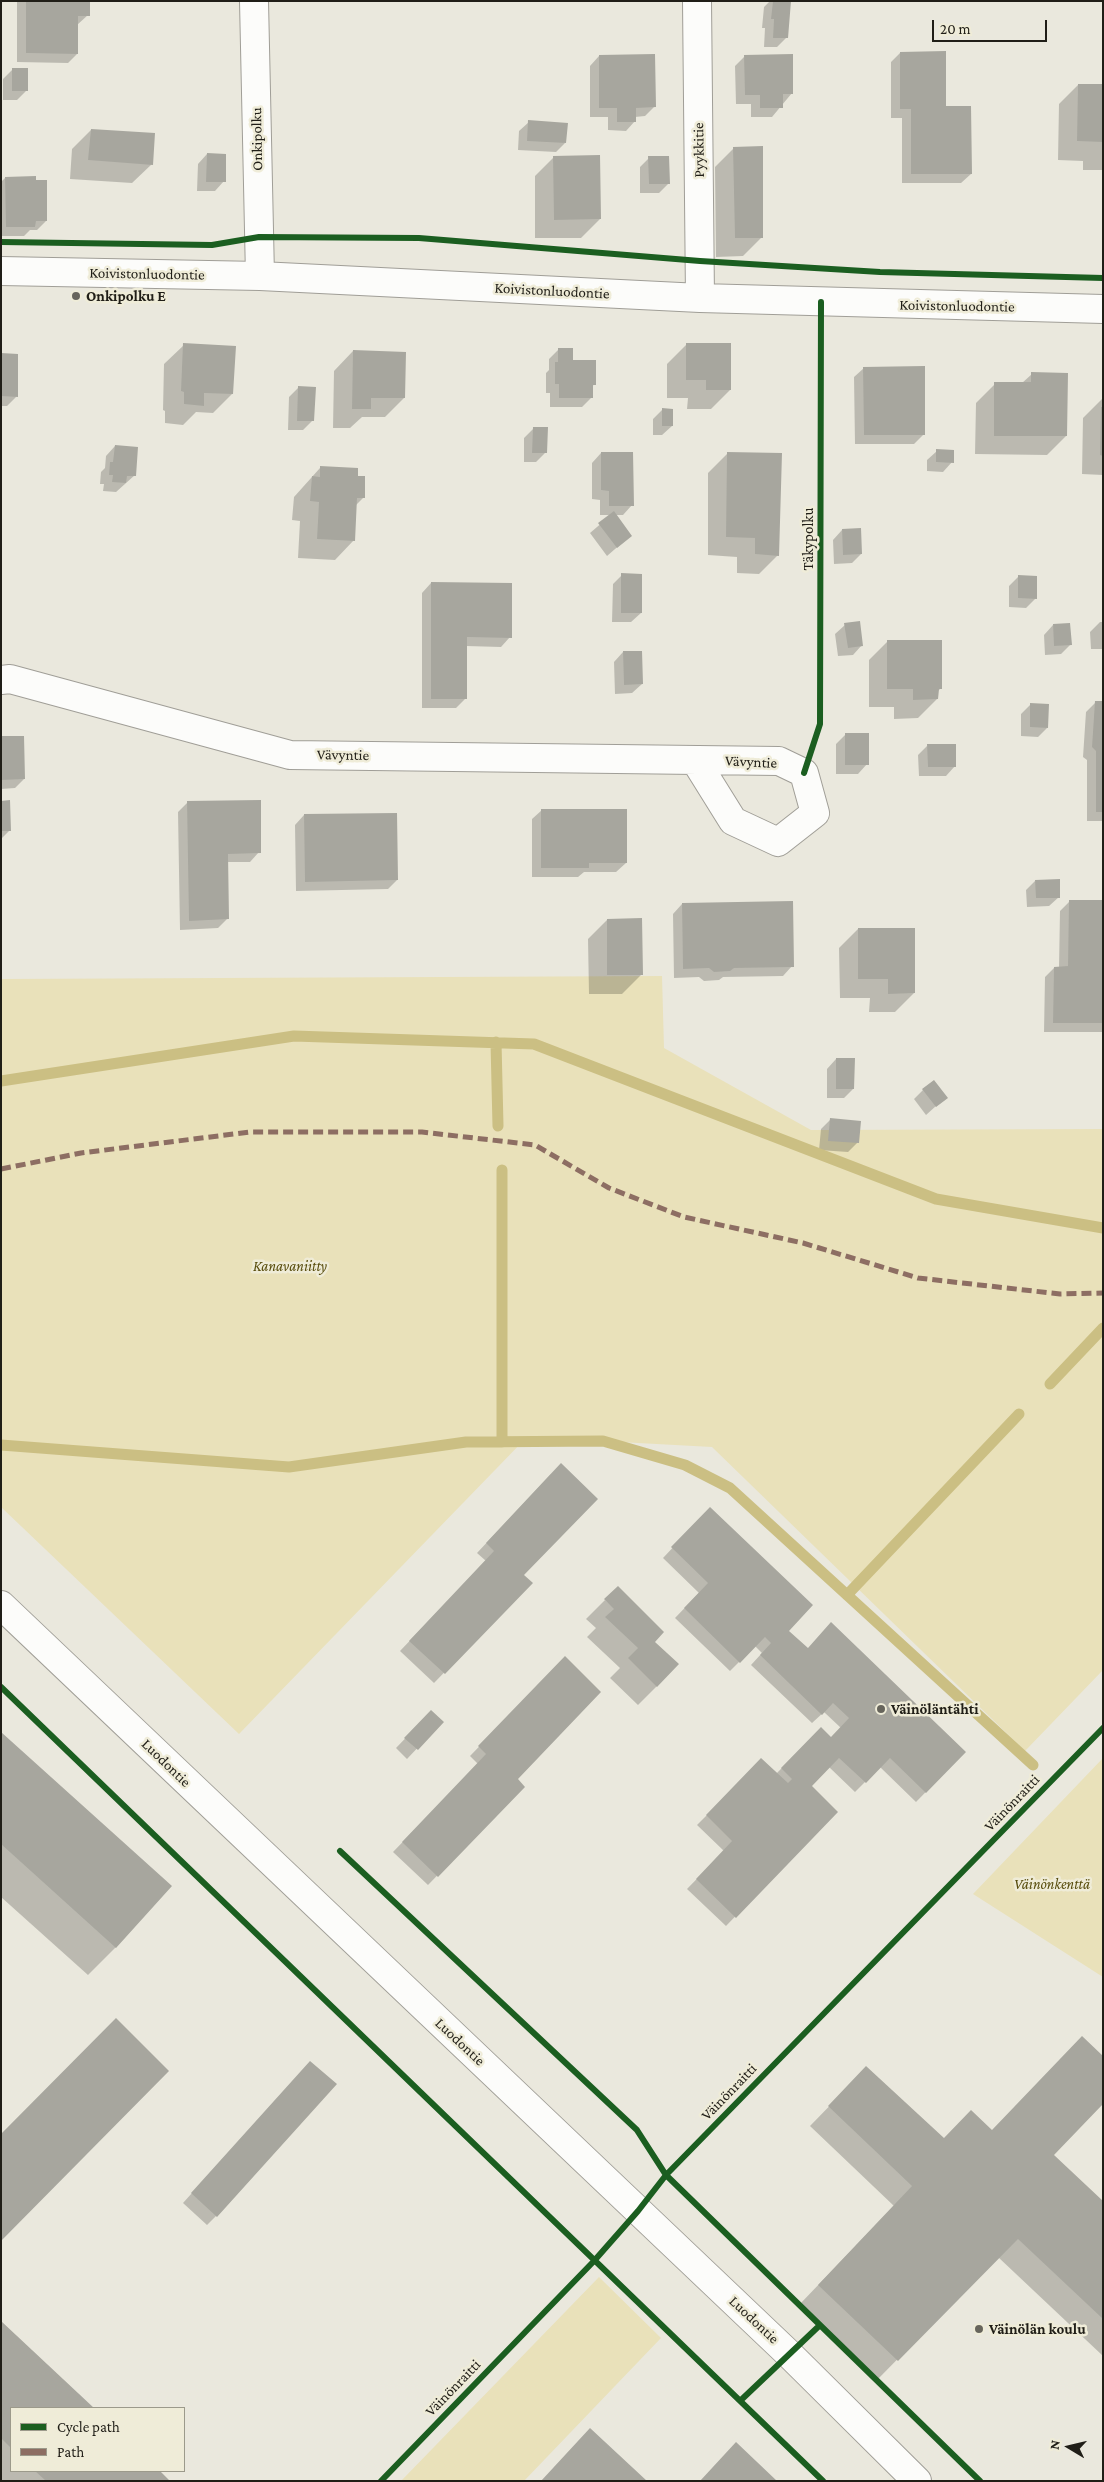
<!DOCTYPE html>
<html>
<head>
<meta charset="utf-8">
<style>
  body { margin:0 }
  #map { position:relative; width:1104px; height:2482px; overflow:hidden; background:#eae8dd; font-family:"Crimson Pro",serif }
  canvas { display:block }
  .frame { position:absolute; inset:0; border:2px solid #201e17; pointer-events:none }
  .legend { position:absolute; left:10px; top:2407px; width:175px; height:65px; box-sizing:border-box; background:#efecd8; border:1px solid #9c9a8b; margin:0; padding:6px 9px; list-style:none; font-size:15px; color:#201e17 }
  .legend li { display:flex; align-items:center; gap:10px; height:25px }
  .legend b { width:25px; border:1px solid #9c9a8b }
  .north { position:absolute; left:1044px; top:2422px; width:50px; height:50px; -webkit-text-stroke:4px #efecd8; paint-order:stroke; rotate:279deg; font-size:14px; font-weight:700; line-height:20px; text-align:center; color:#201e17 }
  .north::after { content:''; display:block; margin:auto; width:18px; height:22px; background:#201e17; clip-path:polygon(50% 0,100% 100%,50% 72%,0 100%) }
  .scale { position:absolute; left:932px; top:20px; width:115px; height:22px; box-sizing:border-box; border:2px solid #201e17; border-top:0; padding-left:6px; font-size:15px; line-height:18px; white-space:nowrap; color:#201e17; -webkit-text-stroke:4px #efecd8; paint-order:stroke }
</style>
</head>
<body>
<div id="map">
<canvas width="1104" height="2482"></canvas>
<div class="frame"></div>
<ul class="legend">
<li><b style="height:6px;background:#1b5e20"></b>Cycle path</li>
<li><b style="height:6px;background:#8d6e63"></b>Path</li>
</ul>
<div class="north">N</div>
<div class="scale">20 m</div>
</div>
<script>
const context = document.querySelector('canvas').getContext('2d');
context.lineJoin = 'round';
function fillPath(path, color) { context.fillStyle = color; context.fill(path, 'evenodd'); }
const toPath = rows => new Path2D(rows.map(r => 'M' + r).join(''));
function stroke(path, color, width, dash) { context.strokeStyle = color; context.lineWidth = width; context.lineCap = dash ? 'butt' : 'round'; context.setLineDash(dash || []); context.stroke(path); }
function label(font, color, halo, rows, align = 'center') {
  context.font = font + ' "Crimson Pro",serif'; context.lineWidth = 5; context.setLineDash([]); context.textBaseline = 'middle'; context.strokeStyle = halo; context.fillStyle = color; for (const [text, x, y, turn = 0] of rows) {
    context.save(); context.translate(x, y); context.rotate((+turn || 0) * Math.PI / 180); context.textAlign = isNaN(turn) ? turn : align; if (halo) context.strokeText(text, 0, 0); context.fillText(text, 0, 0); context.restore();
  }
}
fillPath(toPath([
  [662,976,664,1048,811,1130,1103,1129,1103,1670,1025,1751,712,1447,527,1437,239,1734,1,1507,1,979],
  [1103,1758,1103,1977,973,1894],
  [599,2277,661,2338,524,2481,401,2481]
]), '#e9e1ba');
fillPath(toPath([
  [17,1,89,1,88,15,77,25,77,54,68,63,17,62],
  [770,1,790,1,787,37,777,47,764,47,765,28,762,28,764,7],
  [900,53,944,108,971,174,961,183,902,183,902,118,891,118,891,62],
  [599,56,654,107,645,116,635,117,635,121,626,131,608,130,608,117,590,117,590,66],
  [744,57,792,93,772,117,751,117,751,104,736,104,735,66],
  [13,69,26,91,17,100,3,100,3,79],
  [1078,85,1103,86,1103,170,1083,170,1083,161,1058,160,1059,104],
  [529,122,565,143,556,152,518,150,519,131],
  [91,130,152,164,132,183,70,179,72,149],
  [734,148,762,237,743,256,716,257,715,167],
  [207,154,224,181,215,191,197,191,198,164],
  [554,157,600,219,581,238,535,238,535,176],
  [649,158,669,183,659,193,640,193,640,167],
  [5,178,46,221,37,230,30,230,24,236,1,236,1,182],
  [184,345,232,394,213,413,196,412,183,425,165,423,165,411,163,410,164,364],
  [686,345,730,390,711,409,687,409,688,398,667,398,667,364],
  [559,349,595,384,591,387,591,398,582,407,550,407,550,393,546,393,546,373,549,370,549,359],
  [353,351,404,398,385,417,362,417,350,428,333,428,334,371],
  [1,355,16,397,7,406,1,406],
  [864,368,924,434,914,444,855,444,854,377],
  [1032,374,1066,436,1047,455,975,454,976,403,995,384,1022,383],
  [299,387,313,420,303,430,288,430,289,397],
  [1102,399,1103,475,1082,474,1083,418],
  [662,410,672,426,662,435,653,435,653,419],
  [534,428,545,453,536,462,524,462,524,438],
  [115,446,135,475,116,492,103,491,104,484,100,484,101,472,105,468,106,456],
  [937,451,952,462,943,472,927,471,927,460],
  [601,453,632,505,623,515,614,515,630,536,607,556,590,533,611,515,600,515,600,500,592,499,592,463],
  [727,454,781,454,778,555,759,574,737,573,737,557,708,555,708,473],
  [320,468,357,477,364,497,355,506,354,540,335,560,298,558,300,521,292,520,294,497],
  [842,530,861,554,852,563,834,564,833,540],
  [622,575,641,613,631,622,612,622,613,584],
  [1018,577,1036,598,1026,608,1009,607,1009,586],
  [431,583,510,637,501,647,466,646,465,699,456,708,422,708,422,593],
  [1100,622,1103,622,1103,649,1091,649,1090,632],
  [845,625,862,645,853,655,838,656,835,634],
  [1053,625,1071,644,1061,654,1045,655,1044,635],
  [888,641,941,688,937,692,937,699,918,718,894,719,894,707,869,707,869,660],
  [623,652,642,684,632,693,615,694,614,662],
  [1096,702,1103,702,1103,821,1087,821,1087,760,1083,757,1086,712],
  [1031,704,1047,728,1038,737,1021,736,1021,714],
  [846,734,867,764,858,774,836,774,836,744],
  [1,737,24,779,15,788,1,789],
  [927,746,955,766,946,776,919,776,918,755],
  [1,802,10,830,1,839],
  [188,802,259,852,250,862,227,862,227,919,218,928,180,930,178,812],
  [542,810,626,863,616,872,584,872,578,877,532,877,532,819],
  [304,815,397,880,388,889,296,891,295,825],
  [1035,881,1059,897,1049,906,1027,907,1026,890],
  [1069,902,1103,902,1103,1032,1044,1032,1045,977,1054,968,1059,968,1060,911],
  [682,904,792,966,783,976,723,977,719,980,704,981,699,977,674,978,673,914],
  [607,920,641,975,622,994,589,994,588,939],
  [858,929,914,993,895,1012,869,1012,870,998,840,998,839,948],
  [836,1059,853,1089,844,1098,827,1098,827,1069],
  [923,1090,946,1097,926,1115,914,1099],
  [830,1120,858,1142,848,1152,819,1150,821,1129],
  [551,1474,522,1575,531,1583,434,1683,400,1651,486,1561,477,1553],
  [710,1508,787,1631,807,1649,965,1752,916,1802,880,1767,855,1792,829,1767,810,1786,836,1812,726,1926,687,1889,724,1851,697,1825,762,1760,776,1774,821,1728,831,1738,841,1728,824,1712,812,1723,751,1665,762,1653,755,1646,730,1671,675,1618,699,1593,663,1558],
  [605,1600,653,1642,657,1686,638,1705,610,1678,620,1668,587,1637,596,1628,586,1619],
  [565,1658,516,1779,523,1787,428,1885,393,1852,478,1764,470,1756],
  [422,1721,442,1722,407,1759,396,1748],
  [1,1734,116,1947,88,1975,1,1897],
  [301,2072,216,2216,207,2225,183,2203],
  [848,2087,944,2139,1053,2155,1103,2202,1103,2356,998,2257,878,2379,799,2305,894,2206,810,2126],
  [1,2322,92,2408,11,2408,11,2471,158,2471,168,2481,1,2481]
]), '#0003');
stroke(toPath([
  [496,1042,498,1126],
  [1,1081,294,1036,534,1044,936,1199,1103,1228],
  [1050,1384,1103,1328],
  [502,1442,502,1170],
  [1,1445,289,1467,466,1442,603,1441,685,1465,730,1488,1033,1765],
  [847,1595,1019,1414]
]), '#cbbf83', 11);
fillPath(toPath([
  [26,1,90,1,90,16,78,16,78,54,26,53],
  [773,1,791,1,788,38,773,38,774,19,771,19],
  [946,51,946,106,971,106,972,174,911,174,911,109,900,109,900,52],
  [655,54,656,107,636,108,636,122,617,122,617,108,599,108,599,55],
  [793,54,793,94,783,94,783,108,760,108,760,95,745,95,744,55],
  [12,68,28,68,28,91,12,91],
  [1078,84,1103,84,1103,142,1077,141],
  [528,120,568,123,566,143,527,141],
  [91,129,155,133,153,165,88,160],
  [763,146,763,238,735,238,733,147],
  [207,153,226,154,226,182,206,182],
  [600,155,601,219,554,220,553,156],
  [648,156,669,156,670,184,649,184],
  [36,176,36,180,47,180,47,221,36,221,35,227,6,227,5,177],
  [183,343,236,346,233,394,204,393,204,406,184,404,184,392,181,391],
  [686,343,731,343,731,390,706,390,706,380,686,380],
  [558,348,573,348,573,360,596,360,596,385,593,385,593,398,559,398,559,384,555,384,555,362,558,362],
  [353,350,406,352,405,398,371,398,371,409,352,409],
  [1,353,18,354,18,397,1,396],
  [925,366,925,435,864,435,863,367],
  [1031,372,1068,373,1067,436,994,436,994,382,1031,382],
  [298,386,316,387,314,421,297,421],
  [1101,407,1103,407,1103,456,1100,455],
  [662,408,673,409,673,426,662,426],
  [533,427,548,427,547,453,532,453],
  [115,445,138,447,136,476,127,476,126,483,112,482,113,475,109,475,110,462,113,462],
  [936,449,954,450,954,463,936,462],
  [601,452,633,452,634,506,609,506,609,491,601,490],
  [727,452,782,453,779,556,755,554,755,538,726,537],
  [320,466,358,468,358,476,365,476,365,498,357,498,355,541,317,539,319,502,310,501,312,476,320,477],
  [614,511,632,536,617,548,598,523],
  [861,528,862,554,843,555,842,529],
  [621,573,642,574,642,613,621,613],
  [1018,575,1037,576,1037,599,1018,598],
  [431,582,512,583,512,638,467,637,467,699,431,699],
  [860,621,863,646,848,648,844,623],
  [1070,623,1072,645,1054,646,1053,624],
  [887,640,942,640,942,689,939,689,938,699,913,700,913,689,887,689],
  [623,651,642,651,643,684,624,685],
  [1095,701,1103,701,1103,812,1096,812,1096,751,1092,747],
  [1030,703,1049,704,1048,728,1030,727],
  [845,733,869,733,869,765,845,765],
  [1,736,24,736,25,779,1,780],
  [927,744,956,744,956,767,928,767],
  [10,800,11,831,1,831,1,801],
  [261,800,261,853,228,854,229,919,189,921,187,801],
  [541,809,627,809,627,863,589,863,589,868,541,868],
  [397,813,398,880,305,882,304,814],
  [1060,879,1060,898,1036,898,1035,880],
  [1069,900,1103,900,1103,1023,1053,1023,1054,967,1068,966],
  [793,901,794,967,734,968,730,971,714,972,709,968,683,969,682,903],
  [642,918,643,975,607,975,607,919],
  [858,928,915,928,915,993,888,994,888,979,858,979],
  [836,1058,855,1058,854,1089,836,1089],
  [934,1080,948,1098,936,1107,922,1089],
  [830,1118,861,1121,859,1143,828,1141],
  [561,1463,598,1499,524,1575,533,1583,445,1674,409,1641,494,1551,486,1543],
  [710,1507,813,1605,789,1631,808,1648,831,1622,966,1752,926,1793,890,1758,866,1783,839,1758,812,1786,838,1812,736,1918,696,1879,732,1841,706,1815,761,1758,788,1783,792,1779,781,1768,821,1727,831,1737,849,1718,833,1703,822,1715,760,1655,771,1643,765,1637,740,1663,684,1608,708,1583,671,1547],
  [618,1586,664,1632,655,1642,679,1664,657,1687,628,1658,638,1648,605,1617,614,1609,604,1599],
  [565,1656,601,1692,518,1779,525,1787,438,1877,402,1842,486,1754,478,1746],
  [431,1710,444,1722,418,1750,404,1738],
  [1,1732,172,1886,116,1948,1,1844],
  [116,2018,169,2071,1,2241,1,2134],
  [1082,2036,1103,2056,1103,2104,1054,2155,1103,2201,1103,2319,1018,2239,898,2361,818,2285,912,2186,828,2106,866,2066,944,2138,971,2110,992,2130],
  [310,2061,337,2084,217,2217,191,2193],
  [1,2321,94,2408,11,2408,11,2448,1,2438],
  [590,2428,647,2481,541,2481],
  [736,2442,777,2481,700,2481],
  [35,2471,160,2471,170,2481,46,2481]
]), '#a7a69e');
const minor = toPath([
  [254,1,260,276],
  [697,1,700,298],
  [1,271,260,276,700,298,1103,309],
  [1,680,10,679,290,755,779,761,804,773,815,813,778,842,733,821,695,760],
  [1,1605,790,2355,917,2481]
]);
stroke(minor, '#a09e97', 30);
stroke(minor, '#fcfcfa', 28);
stroke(toPath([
  [1,1169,81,1153,250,1132,422,1132,535,1145,609,1188,684,1217,803,1243,918,1278,1060,1294,1103,1293]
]), '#8d6e63', 5, [10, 5]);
stroke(toPath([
  [1,242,212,245,259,237,419,238,700,261,880,272,1103,278],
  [804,773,820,724,821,302],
  [1,1687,823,2481],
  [340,1851,637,2130,666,2175,980,2481],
  [740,2401,819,2326],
  [381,2481,594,2261,638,2211,666,2175,1103,1728]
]), '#1b5e20', 6);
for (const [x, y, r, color] of [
  [76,296,5,"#67655c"],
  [881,1709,5,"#67655c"],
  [979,2329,5,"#67655c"]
]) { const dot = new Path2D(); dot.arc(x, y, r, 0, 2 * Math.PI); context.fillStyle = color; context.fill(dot); stroke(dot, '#efecd8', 2); }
label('15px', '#201e17', '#efecd8', [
  ["Onkipolku",257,139,-91],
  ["Pyykkitie",699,150,-91],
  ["Koivistonluodontie",147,274,1],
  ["Koivistonluodontie",552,291,3],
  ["Koivistonluodontie",957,306,1],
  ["Täkypolku",808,539,-90],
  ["Vävyntie",343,755,1],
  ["Vävyntie",751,762,3],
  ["Luodontie",166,1763,44],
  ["Väinönraitti",1012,1803,-46],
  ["Luodontie",460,2042,43],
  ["Väinönraitti",729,2092,-46],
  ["Luodontie",754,2320,43],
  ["Väinönraitti",453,2388,-46]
]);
label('bold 15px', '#201e17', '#efecd8', [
  ["Onkipolku E",86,296],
  ["Väinöläntähti",891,1709],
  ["Väinölän koulu",989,2329]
], 'left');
label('italic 15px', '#584d0d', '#efecd8', [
  ["Kanavaniitty",290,1266],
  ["Väinönkenttä",1052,1884]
]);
</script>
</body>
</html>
